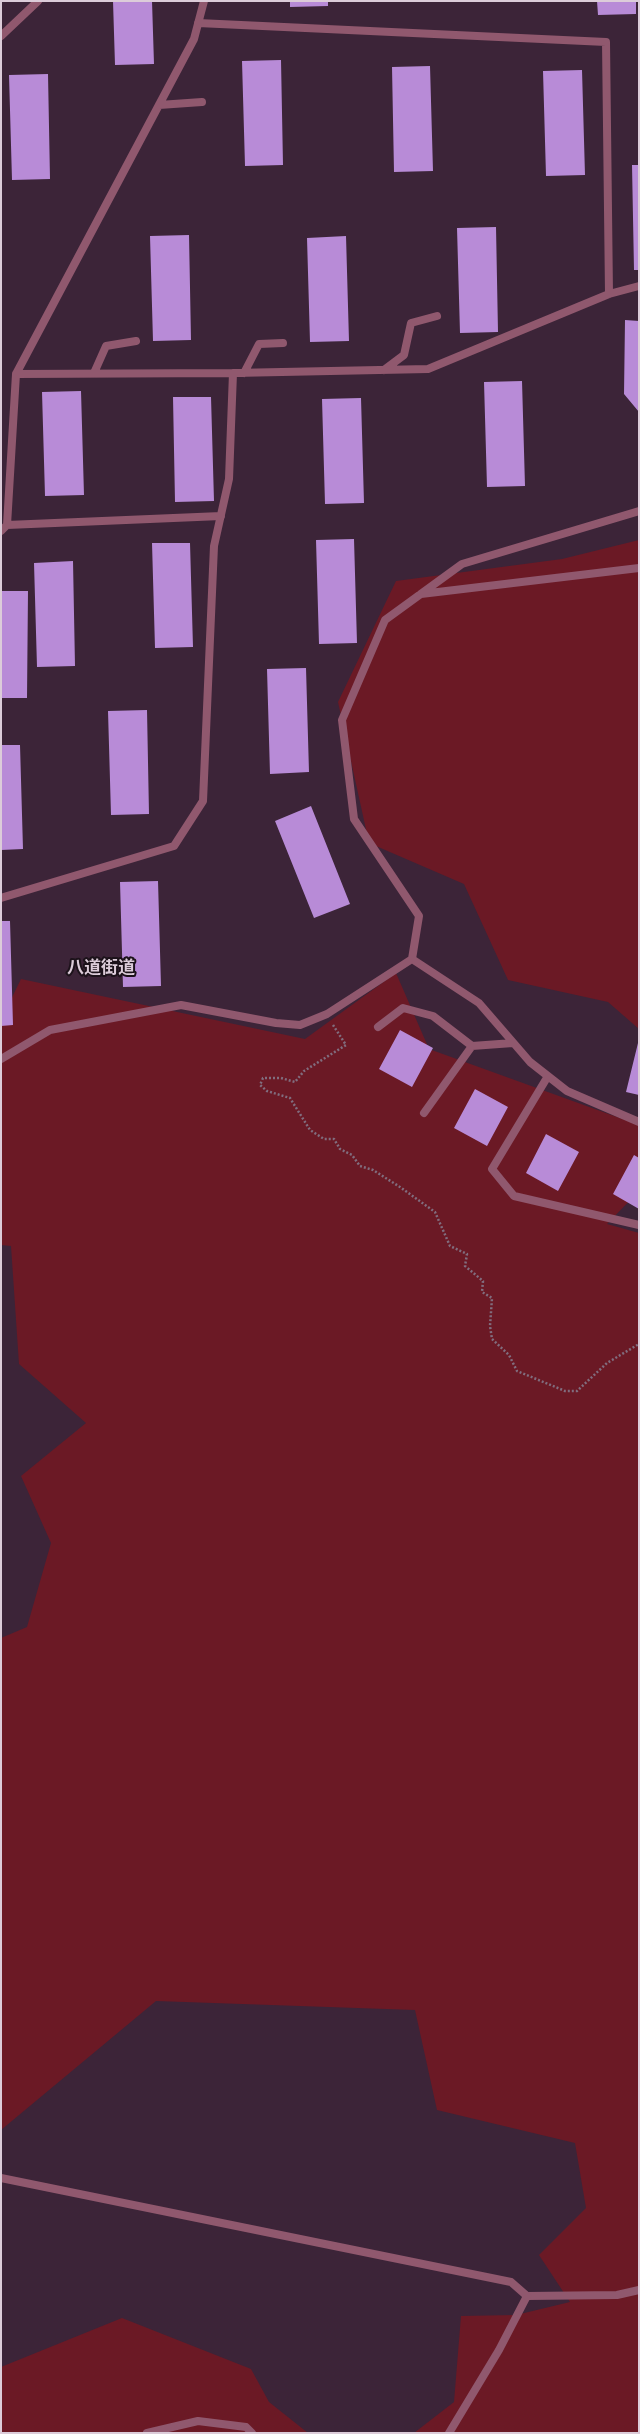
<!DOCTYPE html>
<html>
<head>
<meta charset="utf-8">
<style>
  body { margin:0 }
  #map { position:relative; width:640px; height:2434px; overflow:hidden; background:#3c2438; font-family:"Playfair Display",serif }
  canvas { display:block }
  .frame { position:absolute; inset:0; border:2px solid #dcccd9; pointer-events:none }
</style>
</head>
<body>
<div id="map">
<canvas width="640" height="2434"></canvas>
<div class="frame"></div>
</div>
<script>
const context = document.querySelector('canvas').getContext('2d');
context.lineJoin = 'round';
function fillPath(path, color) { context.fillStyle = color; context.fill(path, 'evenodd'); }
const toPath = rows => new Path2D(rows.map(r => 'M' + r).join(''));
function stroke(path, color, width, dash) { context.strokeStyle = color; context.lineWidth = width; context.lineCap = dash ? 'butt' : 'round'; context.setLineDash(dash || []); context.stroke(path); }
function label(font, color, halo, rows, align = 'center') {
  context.font = font + ' "Playfair Display","Noto Sans SC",serif'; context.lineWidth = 4; context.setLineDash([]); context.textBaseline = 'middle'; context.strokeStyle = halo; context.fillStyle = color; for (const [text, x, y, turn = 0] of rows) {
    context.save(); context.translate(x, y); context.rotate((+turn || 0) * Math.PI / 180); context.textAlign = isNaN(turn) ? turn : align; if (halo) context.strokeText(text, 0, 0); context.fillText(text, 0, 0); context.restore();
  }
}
fillPath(toPath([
  [639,540,639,1029,608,1002,508,980,464,884,369,843,338,702,396,581,562,559],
  [396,973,429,1049,639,1125,639,1191,607,1224,639,1233,639,2433,414,2433,454,2402,461,2316,516,2315,570,2302,539,2255,586,2208,575,2143,437,2110,415,2010,156,2001,1,2130,1,1638,27,1627,51,1543,21,1476,86,1423,19,1364,11,1246,1,1245,1,1020,21,979,305,1039],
  [122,2318,251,2369,269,2402,308,2433,1,2433,1,2367]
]), '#6b1925');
fillPath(toPath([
  [113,1,152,1,154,64,115,65],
  [290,1,328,1,328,6,290,7],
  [597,1,636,1,636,14,598,15],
  [281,60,283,165,245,166,242,61],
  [430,66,433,171,394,172,392,67],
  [582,70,585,175,546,176,543,71],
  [48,74,50,179,12,180,9,75],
  [632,165,639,165,639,270,634,270],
  [496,227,498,332,460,333,457,228],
  [189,235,191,340,153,341,150,236],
  [346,236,349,341,310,342,307,238],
  [625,320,639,321,639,412,624,394],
  [522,381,525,486,487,487,484,382],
  [81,391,84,495,45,496,42,392],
  [173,397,211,397,214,501,175,502],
  [361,398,364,503,325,504,322,399],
  [354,539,357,643,319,644,316,540],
  [152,543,190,543,193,647,155,648],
  [73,561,75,666,37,667,34,563],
  [1,591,28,591,27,698,1,698],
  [306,668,309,772,270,774,267,669],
  [147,710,149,814,111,815,108,711],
  [1,745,20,745,23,849,1,850],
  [311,806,350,904,314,918,275,821],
  [158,881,161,986,123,987,120,882],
  [1,921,10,921,13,1025,1,1026],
  [400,1030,433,1048,412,1087,379,1069],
  [638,1043,639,1043,639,1095,626,1092],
  [475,1089,508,1107,487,1146,454,1128],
  [546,1134,579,1152,558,1191,526,1173],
  [634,1155,639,1158,639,1209,613,1194]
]), '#b88bd7');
stroke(toPath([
  [333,1025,346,1045,304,1071,295,1082,281,1078,263,1078,260,1085,267,1091,290,1098,310,1130,324,1139,334,1139,340,1149,352,1155,360,1166,373,1170,400,1187,435,1212,450,1246,467,1254,465,1266,483,1281,482,1292,492,1298,490,1326,492,1339,509,1355,517,1371,565,1391,577,1391,607,1363,639,1344]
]), '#816d7e', 2.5, [2, 2]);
stroke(toPath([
  [198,23,606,42,609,294],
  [1,36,38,1],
  [159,105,202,102],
  [384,370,404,355,411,323,437,316],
  [94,373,106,346,136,341],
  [244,373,259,344,283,343],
  [16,374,233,373],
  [7,525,221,516],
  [1,531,7,525,16,374,194,39,204,1],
  [421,594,639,568],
  [1,898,174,846,203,801,214,546,229,479,233,373,428,369,609,294,639,286],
  [412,959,479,1003,530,1062,567,1091,639,1122],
  [378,1027,403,1008,433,1016,472,1046],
  [1,1059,50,1030,181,1005,276,1023,300,1025,327,1014,412,959,419,916,354,819,342,720,385,620,462,564,639,511],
  [548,1076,492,1169,514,1196,639,1225],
  [424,1113,472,1046,513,1043],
  [147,2433,198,2421,246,2427,252,2433],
  [449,2433,499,2350,527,2296,617,2295,639,2290]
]), '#90586e', 8);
stroke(toPath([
  [1,2178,511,2282,527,2296]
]), '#90586e', 8);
label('bold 17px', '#dcccd9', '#1c121a', [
  ["八道街道",101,968]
]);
</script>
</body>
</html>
